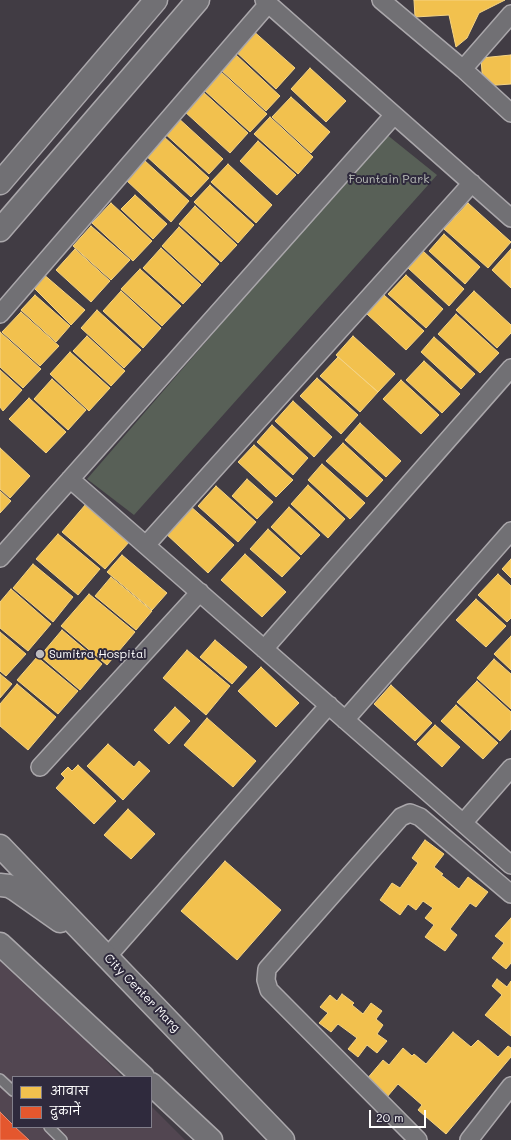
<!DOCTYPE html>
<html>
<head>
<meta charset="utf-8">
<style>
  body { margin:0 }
  #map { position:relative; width:511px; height:1140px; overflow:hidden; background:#413c44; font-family:Mali,"Playpen Sans Deva",sans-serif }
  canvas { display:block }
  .legend { position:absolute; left:12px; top:1076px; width:140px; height:52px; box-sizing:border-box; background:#2f2a3d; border:1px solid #827f8b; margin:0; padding:5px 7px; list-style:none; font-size:12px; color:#fff }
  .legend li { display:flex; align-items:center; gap:8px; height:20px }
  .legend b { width:20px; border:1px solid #827f8b }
  .scale { position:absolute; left:369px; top:1110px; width:57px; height:18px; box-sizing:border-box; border:2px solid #fff; border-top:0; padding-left:5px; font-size:12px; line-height:14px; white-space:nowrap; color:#fff; -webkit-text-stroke:3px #2f2a3d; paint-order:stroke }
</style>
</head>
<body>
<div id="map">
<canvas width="511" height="1140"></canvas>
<ul class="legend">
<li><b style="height:11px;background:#f2c14e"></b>आवास</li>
<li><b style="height:11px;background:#e4572e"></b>दुकानें</li>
</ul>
<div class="scale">20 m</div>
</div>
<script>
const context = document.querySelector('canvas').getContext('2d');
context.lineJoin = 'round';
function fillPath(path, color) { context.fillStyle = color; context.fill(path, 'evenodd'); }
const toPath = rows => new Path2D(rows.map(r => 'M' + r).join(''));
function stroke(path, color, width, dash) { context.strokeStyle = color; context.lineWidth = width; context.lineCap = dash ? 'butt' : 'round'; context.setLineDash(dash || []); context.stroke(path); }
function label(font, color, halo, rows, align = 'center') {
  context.font = font + ' Mali,sans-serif'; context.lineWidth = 4; context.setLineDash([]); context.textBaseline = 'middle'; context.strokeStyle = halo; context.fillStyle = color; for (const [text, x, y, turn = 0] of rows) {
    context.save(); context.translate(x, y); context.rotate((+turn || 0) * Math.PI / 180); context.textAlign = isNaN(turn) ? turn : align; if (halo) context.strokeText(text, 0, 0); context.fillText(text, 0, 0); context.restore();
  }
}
fillPath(toPath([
  [0,954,122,1077,13,1077,13,1127,151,1127,151,1106,185,1140,0,1140]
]), '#524651');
fillPath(toPath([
  [386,134,437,175,134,515,87,479]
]), '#586057');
const homes = toPath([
  [414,0,505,0,479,13,467,38,456,47,449,15,415,17,414,0],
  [251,29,295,68,276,89,233,49,251,29],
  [235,54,280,96,266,111,221,70,235,54],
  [511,55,511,84,483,86,481,58,511,55],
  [310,68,346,101,326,122,291,89,310,68],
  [220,71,267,114,250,132,203,89,220,71],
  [202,91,248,133,230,153,184,111,202,91],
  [291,97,330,132,311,153,272,117,291,97],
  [176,116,223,159,209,174,162,131,176,116],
  [270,117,313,157,298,174,254,134,270,117],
  [162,135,209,178,191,197,144,154,162,135],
  [258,141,296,175,277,195,240,161,258,141],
  [144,160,189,201,171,222,126,180,144,160],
  [228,164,272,205,256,223,211,182,228,164],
  [210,185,254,225,238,243,194,202,210,185],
  [135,195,167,224,153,239,121,209,135,195],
  [111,203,152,241,133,261,92,223,111,203],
  [468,203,511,242,488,268,444,229,468,203],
  [195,206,237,245,221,262,179,224,195,206],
  [91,226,130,260,111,280,73,246,91,226],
  [179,227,219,264,202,283,162,246,179,227],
  [444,234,480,267,465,284,429,251,444,234],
  [161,248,201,285,183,304,143,268,161,248],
  [75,249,110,281,91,302,56,270,75,249],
  [511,249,511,288,492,270,511,249],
  [423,251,464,289,449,306,408,268,423,251],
  [140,269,181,306,162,326,121,289,140,269],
  [42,273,85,310,71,325,31,285,42,273],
  [406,275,443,309,426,328,388,294,406,275],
  [121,291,161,328,143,348,103,311,121,291],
  [474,291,511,325,511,333,497,348,456,310,474,291],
  [35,295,70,326,56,342,21,310,35,295],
  [384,295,424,331,406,350,367,314,384,295],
  [97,310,141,350,124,368,81,328,97,310],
  [21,312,59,346,40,366,2,332,21,312],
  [456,314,499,353,480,373,438,334,456,314],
  [0,332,41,369,23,388,0,367,0,332],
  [87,336,125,371,111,386,73,351,87,336],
  [353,336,395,374,378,392,336,355,353,336],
  [434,337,475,374,461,389,421,352,434,337],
  [70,352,110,388,89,411,50,374,70,352],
  [338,357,378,392,360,412,320,376,338,357],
  [424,361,460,394,442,413,406,380,424,361],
  [0,370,22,390,3,411,0,407,0,370],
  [317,378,358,415,341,434,300,396,317,378],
  [52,379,86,410,68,430,34,399,52,379],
  [401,380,439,415,421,434,383,399,401,380],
  [29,398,66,432,46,453,9,419,29,398],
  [293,401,332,437,314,457,275,421,293,401],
  [360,423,401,461,386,477,345,440,360,423],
  [272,425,308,458,293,475,257,442,272,425],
  [343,443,383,480,367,497,326,461,343,443],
  [254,445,293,480,276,497,238,462,254,445],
  [0,448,30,476,10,498,0,489,0,448],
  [322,464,365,503,350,519,308,480,322,464],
  [247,479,273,502,257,519,232,496,247,479],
  [308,485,345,519,328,538,291,504,308,485],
  [216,486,256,522,238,542,198,506,216,486],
  [0,491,11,501,0,513,0,491],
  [86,504,130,541,105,569,62,532,86,504],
  [189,505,234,545,208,573,164,532,189,505],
  [289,507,320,535,301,555,271,527,289,507],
  [268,529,300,558,282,577,250,549,268,529],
  [58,534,100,569,78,595,36,559,58,534],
  [245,554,286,592,262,617,221,580,245,554],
  [122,555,167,593,152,610,107,572,122,555],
  [511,559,511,578,502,569,511,559],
  [33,564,73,597,53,622,13,588,33,564],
  [498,574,511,586,511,618,507,622,478,595,498,574],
  [111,577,152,611,136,630,95,596,111,577],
  [11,589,51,624,28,651,0,628,0,602,11,589],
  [89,594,135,632,107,665,61,626,89,594],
  [476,599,506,626,486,647,456,620,476,599],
  [62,630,102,664,80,690,40,656,62,630],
  [0,632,26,654,6,676,0,671,0,632],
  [511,636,511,670,494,654,511,636],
  [215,640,247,667,232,684,200,657,215,640],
  [187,650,230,686,206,715,163,678,187,650],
  [37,657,78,691,58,714,17,680,37,657],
  [494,659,511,674,511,709,477,678,494,659],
  [261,667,299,703,276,727,238,691,261,667],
  [0,674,12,684,0,698,0,674],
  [477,681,511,712,511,729,500,741,457,702,477,681],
  [17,684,56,717,28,750,0,726,0,704,17,684],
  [391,685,432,723,415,741,374,704,391,685],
  [456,705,498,743,483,759,441,721,456,705],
  [175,707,190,721,169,744,154,730,175,707],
  [207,718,256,761,233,787,184,745,207,718],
  [435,725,460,747,442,767,417,744,435,725],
  [108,744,134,767,139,761,150,771,123,800,87,766,108,744],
  [78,765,116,801,94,824,56,788,65,778,61,774,68,767,72,771,78,765],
  [128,809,155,834,131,859,104,835,128,809],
  [425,840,444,854,434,867,443,874,441,875,459,889,468,877,488,892,476,907,470,903,450,929,457,935,445,951,425,937,434,925,425,918,433,908,423,901,416,910,408,904,400,915,380,900,392,883,400,888,418,863,412,858,425,840],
  [225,861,281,910,237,960,181,911,225,861],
  [511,918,511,963,506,969,492,958,504,943,495,936,511,918],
  [497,979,507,987,511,981,511,1036,485,1015,502,995,492,986,497,979],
  [342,994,354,1003,352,1005,363,1014,371,1003,382,1011,376,1019,383,1025,377,1034,387,1041,377,1053,367,1045,358,1057,348,1049,357,1038,338,1024,331,1032,319,1023,328,1013,320,1007,330,995,337,1001,342,994],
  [453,1032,471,1047,478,1040,498,1057,508,1046,511,1048,511,1057,446,1134,418,1110,422,1105,398,1084,387,1097,366,1080,383,1060,389,1065,403,1048,412,1056,414,1054,426,1064,453,1032]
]);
fillPath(homes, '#f2c14e');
stroke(homes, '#f6d483', 1);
const shops = toPath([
  [0,1112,13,1125,13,1127,15,1127,29,1140,0,1140,0,1112]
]);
fillPath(shops, '#e4572e');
stroke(shops, '#ec896d', 1);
const lane = toPath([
  [0,1079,13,1091],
  [49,1127,62,1140]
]);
const street = toPath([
  [264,0,511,218],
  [381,0,463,69,511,113],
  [463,69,511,14],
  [0,314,268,4],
  [70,479,511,865],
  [146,545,472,183],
  [0,558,394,115],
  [264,649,511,368],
  [345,720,511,531],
  [40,767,200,592],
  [463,823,511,768],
  [107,957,329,705],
  [418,1140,269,990,266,980,267,969,401,817,410,813,420,817,511,894],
  [469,1140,511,1086]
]);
const secondary = toPath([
  [0,183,156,0],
  [0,230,198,0],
  [0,846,283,1140],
  [0,885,9,886,16,890,60,921],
  [0,944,143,1077],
  [151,1084,211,1140]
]);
stroke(lane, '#aaa7ab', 12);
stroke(street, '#aaa7ab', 20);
stroke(secondary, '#aaa7ab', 25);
stroke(lane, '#717074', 9);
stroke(street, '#717074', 17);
stroke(secondary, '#717074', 22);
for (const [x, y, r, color] of [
  [40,654,5,"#bcbbbe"]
]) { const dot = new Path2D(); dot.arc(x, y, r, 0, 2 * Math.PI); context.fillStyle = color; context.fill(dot); stroke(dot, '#2f2a3d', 1.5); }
label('12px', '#b6bab5', '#2f2a3d', [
  ["Fountain Park",389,179]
]);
label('12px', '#fff', '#2f2a3d', [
  ["Sumitra Hospital",49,654]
], 'left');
label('12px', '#fff', '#2f2a3d', [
  ["City Center Marg",142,993,46]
]);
</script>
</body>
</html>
